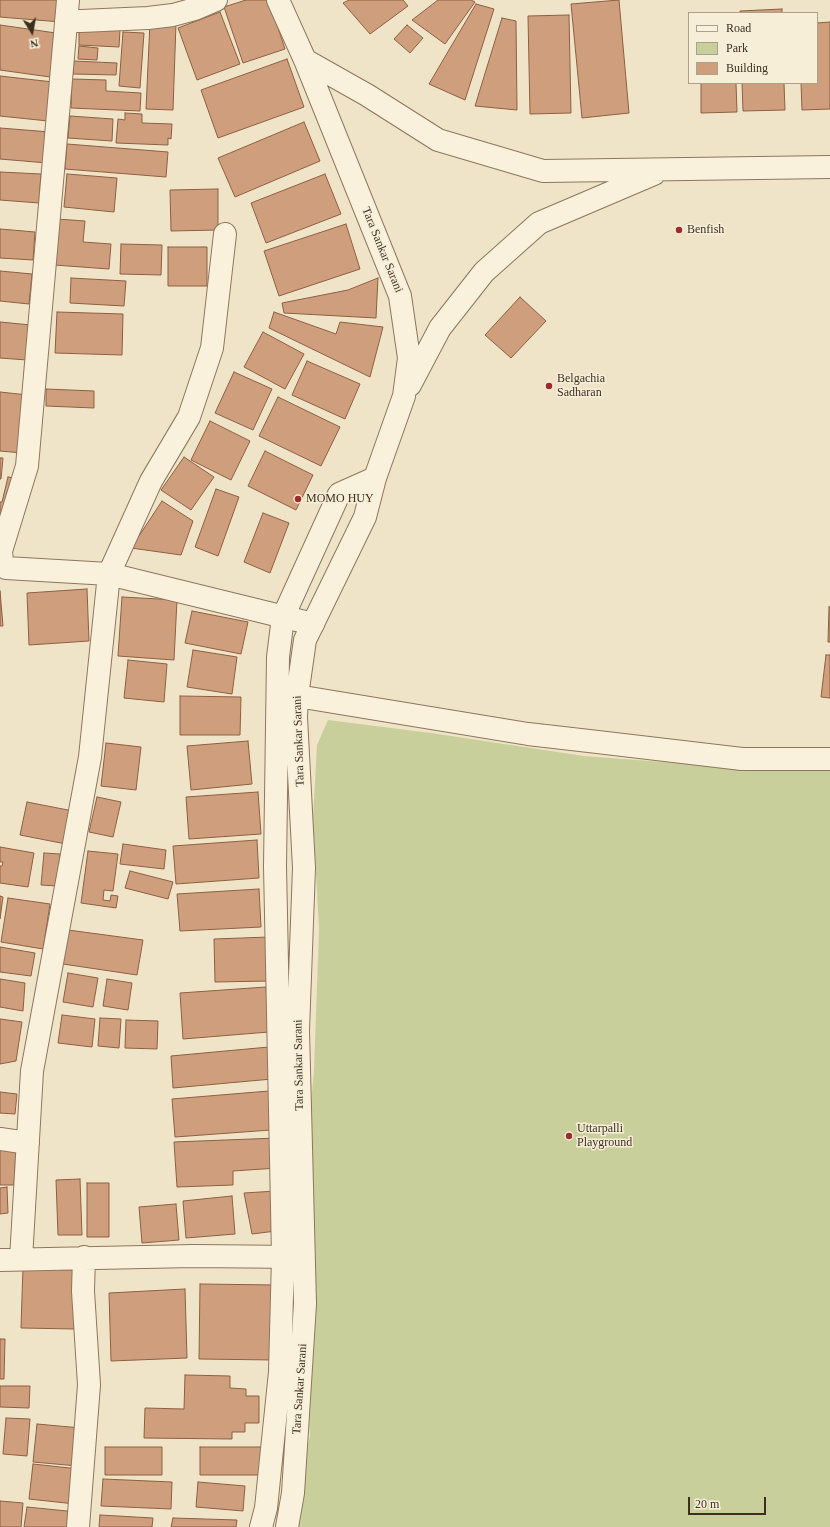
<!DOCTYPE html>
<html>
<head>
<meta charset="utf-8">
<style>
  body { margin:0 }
  #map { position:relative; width:830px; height:1527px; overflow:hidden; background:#f0e4c8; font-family:"Times New Roman",serif }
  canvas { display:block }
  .legend { position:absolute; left:688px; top:12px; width:130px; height:72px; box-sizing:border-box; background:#f7eed8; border:1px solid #ada18e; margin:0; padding:5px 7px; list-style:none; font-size:12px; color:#3d2e20 }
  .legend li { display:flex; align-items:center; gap:8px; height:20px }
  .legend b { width:20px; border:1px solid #ada18e }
  .north { position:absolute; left:12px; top:12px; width:40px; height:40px; -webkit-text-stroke:3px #f7eed8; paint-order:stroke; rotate:169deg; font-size:11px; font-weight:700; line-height:16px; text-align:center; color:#3d2e20 }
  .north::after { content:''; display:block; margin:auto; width:14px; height:18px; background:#3d2e20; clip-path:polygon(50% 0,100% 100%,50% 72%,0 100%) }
  .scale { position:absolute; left:688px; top:1497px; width:78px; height:18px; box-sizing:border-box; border:2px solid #3d2e20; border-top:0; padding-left:5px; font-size:12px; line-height:14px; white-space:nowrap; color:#3d2e20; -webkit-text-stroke:3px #f7eed8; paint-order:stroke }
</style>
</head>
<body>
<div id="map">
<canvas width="830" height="1527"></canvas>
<ul class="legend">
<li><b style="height:5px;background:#faf1dc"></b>Road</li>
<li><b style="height:11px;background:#c9cf9b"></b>Park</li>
<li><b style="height:11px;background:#cf9f7d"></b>Building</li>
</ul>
<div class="north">N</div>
<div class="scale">20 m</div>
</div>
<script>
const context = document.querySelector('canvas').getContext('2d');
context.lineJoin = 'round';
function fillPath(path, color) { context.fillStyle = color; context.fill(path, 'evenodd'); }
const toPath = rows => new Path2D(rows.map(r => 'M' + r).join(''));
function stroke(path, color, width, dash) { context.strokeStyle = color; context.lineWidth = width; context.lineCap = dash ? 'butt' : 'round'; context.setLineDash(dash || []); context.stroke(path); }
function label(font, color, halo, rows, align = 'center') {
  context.font = font + ' "Times New Roman",serif'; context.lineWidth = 3; context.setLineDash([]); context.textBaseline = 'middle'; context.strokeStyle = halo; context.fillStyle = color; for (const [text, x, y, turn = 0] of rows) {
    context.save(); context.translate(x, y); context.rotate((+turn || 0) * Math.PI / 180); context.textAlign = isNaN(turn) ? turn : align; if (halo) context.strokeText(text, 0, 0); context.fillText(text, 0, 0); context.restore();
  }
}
fillPath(toPath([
  [328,720,431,733,584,756,756,769,830,769,830,1527,287,1527,310,1436,304,1319,302,1202,314,1070,319,929,313,818,317,745]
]), '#c9cf9b');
const building = toPath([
  [0,0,62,0,61,22,0,17,0,0],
  [246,0,269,0,285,49,243,63,224,7,246,0],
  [349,0,403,0,408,6,370,34,343,3,349,0],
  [438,0,471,0,475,2,445,44,412,20,438,0],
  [619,0,629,113,582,118,571,4,619,0],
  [476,4,494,9,465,100,429,84,476,4],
  [782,9,782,13,740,13,740,11,782,9],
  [220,12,240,64,197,80,178,28,220,12],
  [569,15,571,113,530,114,528,16,569,15],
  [502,18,516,21,517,110,475,106,502,18],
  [150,22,176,23,173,110,146,109,150,22],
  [830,22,830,109,802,110,801,83,817,83,817,23,830,22],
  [0,25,56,33,50,77,0,70,0,25],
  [407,25,423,38,410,53,394,39,407,25],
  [79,29,120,30,119,47,79,45,79,29],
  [123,32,144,33,140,88,119,86,123,32],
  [79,46,98,48,97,60,78,59,79,46],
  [287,59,304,107,218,138,201,90,287,59],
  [74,61,117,63,116,75,73,74,74,61],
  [0,76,53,82,48,121,0,116,0,76],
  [72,79,106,80,106,91,141,93,140,111,71,108,72,79],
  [701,83,736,83,737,112,701,113,701,83],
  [742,83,784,83,785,110,743,111,742,83],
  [125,113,142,114,142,123,172,124,171,139,168,138,168,145,116,143,118,119,125,120,125,113],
  [70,116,113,119,112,141,68,138,70,116],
  [304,122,320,161,235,197,218,158,304,122],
  [0,128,50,132,47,163,0,159,0,128],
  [67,144,168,152,166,177,65,169,67,144],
  [0,172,41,174,39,203,0,200,0,172],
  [67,174,117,178,114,212,64,207,67,174],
  [325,174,341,214,266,243,251,203,325,174],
  [218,189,218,230,171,231,170,190,218,189],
  [57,219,85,221,83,242,111,244,109,269,54,265,57,219],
  [346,224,360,269,279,296,264,251,346,224],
  [0,229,35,232,33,260,0,258,0,229],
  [121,244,162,245,161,275,120,274,121,244],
  [168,247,207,247,207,286,168,286,168,247],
  [0,271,32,274,29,304,0,301,0,271],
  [71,278,126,281,124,306,70,303,71,278],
  [378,278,376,318,284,313,282,303,348,290,378,278],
  [520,297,546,321,511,358,485,335,520,297],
  [57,312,123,314,122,355,55,353,57,312],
  [274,312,336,334,340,322,383,327,370,377,269,328,274,312],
  [0,322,31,325,27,360,0,358,0,322],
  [263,332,304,354,285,389,244,367,263,332],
  [307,361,360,384,345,419,292,395,307,361],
  [234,372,272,389,253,430,215,413,234,372],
  [46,389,94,391,94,408,46,406,46,389],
  [0,392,28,395,23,453,0,451,0,392],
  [278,397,340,427,321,466,259,436,278,397],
  [210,421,250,441,231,480,191,460,210,421],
  [265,451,313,475,296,510,248,486,265,451],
  [184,457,214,477,191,510,161,490,184,457],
  [0,458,3,458,1,479,0,479,0,458],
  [8,477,14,478,0,520,0,502,2,502,8,477],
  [216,489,239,497,218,556,195,547,216,489],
  [162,501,193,521,181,555,131,548,162,501],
  [263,513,289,523,270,573,244,562,263,513],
  [87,589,89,641,29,645,27,593,87,589],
  [0,591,3,626,0,626,0,591],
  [122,597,177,600,174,660,118,656,122,597],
  [829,607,830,607,830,642,828,642,829,607],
  [192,611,248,622,241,654,185,643,192,611],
  [193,650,237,657,232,694,187,687,193,650],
  [826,655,830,655,830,698,821,697,826,655],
  [128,660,167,664,164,702,124,698,128,660],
  [180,696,241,697,240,735,180,735,180,696],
  [248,741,252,784,191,790,187,746,248,741],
  [106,743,141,747,136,790,101,786,106,743],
  [258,792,261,834,189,839,186,797,258,792],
  [97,797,121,802,113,837,89,832,97,797],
  [27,802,73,811,66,844,20,835,27,802],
  [257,840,259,878,176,884,173,846,257,840],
  [123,844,166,850,164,869,120,864,123,844],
  [0,847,34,853,28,887,0,883,0,866,2,866,3,862,0,862,0,847],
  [88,851,118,854,113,891,104,890,103,900,110,901,111,895,118,896,116,908,81,903,88,851],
  [44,853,60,854,57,886,41,885,44,853],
  [130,871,173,882,168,899,125,888,130,871],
  [259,889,261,927,180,931,177,894,259,889],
  [0,896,3,897,0,919,0,896],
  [8,898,50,904,43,949,1,942,8,898],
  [68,930,143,940,137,975,63,964,68,930],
  [269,937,270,981,215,982,214,939,269,937],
  [0,947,35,953,31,976,0,972,0,947],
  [68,973,98,978,93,1007,63,1002,68,973],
  [0,979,25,983,23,1011,0,1007,0,979],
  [107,979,132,983,128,1010,103,1006,107,979],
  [266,987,269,1032,183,1039,180,993,266,987],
  [62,1015,95,1019,92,1047,58,1043,62,1015],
  [100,1018,121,1019,119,1048,98,1046,100,1018],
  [0,1019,22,1022,16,1061,0,1064,0,1019],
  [126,1020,158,1021,157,1049,125,1048,126,1020],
  [269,1047,272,1079,173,1088,171,1056,269,1047],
  [269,1091,271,1130,175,1137,172,1099,269,1091],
  [0,1092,17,1094,15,1114,0,1113,0,1092],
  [277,1138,278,1168,233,1171,233,1185,177,1187,174,1142,277,1138],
  [0,1150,16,1151,14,1185,0,1185,0,1150],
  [80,1179,82,1235,58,1235,56,1180,80,1179],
  [87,1183,109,1183,109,1237,87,1237,87,1183],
  [7,1187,8,1213,0,1214,0,1188,7,1187],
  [276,1191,276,1231,252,1234,244,1193,276,1191],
  [232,1196,235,1234,186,1238,183,1201,232,1196],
  [176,1204,179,1240,142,1243,139,1207,176,1204],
  [23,1267,77,1268,75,1329,21,1328,23,1267],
  [200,1284,276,1285,275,1360,199,1359,200,1284],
  [185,1289,187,1358,111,1361,109,1293,185,1289],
  [0,1339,5,1339,4,1379,0,1379,0,1339],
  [185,1375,230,1376,230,1388,246,1389,246,1396,259,1396,259,1423,245,1423,245,1432,232,1432,232,1439,144,1438,145,1408,184,1409,185,1375],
  [0,1386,30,1386,29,1408,0,1407,0,1386],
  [6,1418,30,1419,27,1456,3,1454,6,1418],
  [37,1424,81,1428,78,1466,33,1462,37,1424],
  [105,1447,162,1447,162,1475,105,1475,105,1447],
  [200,1447,263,1447,263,1475,200,1475,200,1447],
  [33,1464,79,1469,75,1504,29,1499,33,1464],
  [103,1479,172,1482,171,1509,101,1506,103,1479],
  [198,1482,245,1486,243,1511,196,1507,198,1482],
  [0,1501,23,1503,21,1527,0,1527,0,1501],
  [27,1507,77,1512,75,1527,24,1527,27,1507],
  [100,1515,153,1518,152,1527,99,1527,100,1515],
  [173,1518,237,1520,236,1527,171,1527,173,1518]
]);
fillPath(building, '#cf9f7d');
stroke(building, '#8d5f41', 1);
const minor = toPath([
  [68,0,27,466,1,551,2,562,6,568,109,574,151,481,189,417,212,348,225,234],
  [66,21,81,21,148,18,173,15,195,9,216,0],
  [0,1139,28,1143],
  [21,1259,32,1071,90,757,109,574,313,624],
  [0,1260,193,1256,301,1257],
  [78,1527,89,1385,83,1291,84,1257]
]);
const tertiary = toPath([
  [278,0,305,60,400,296,409,358,404,396,375,478,365,517,305,640,297,696,296,717,304,868,298,1030,305,1304,293,1493,287,1527],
  [305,60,367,95,438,140,543,171,830,167],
  [410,385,440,328,484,272,539,223,654,174],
  [297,696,528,734,589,741,742,759,830,759],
  [261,1527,266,1508,280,1372,283,1256,275,866,278,657,283,617,339,494,375,478]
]);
stroke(minor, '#8d765c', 24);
stroke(tertiary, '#8d765c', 24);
stroke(minor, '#faf1dc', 22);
stroke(tertiary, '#faf1dc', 22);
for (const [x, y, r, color] of [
  [679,230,4,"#9e2a2b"],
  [549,386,4,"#9e2a2b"],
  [298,499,4,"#9e2a2b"],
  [569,1136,4,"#9e2a2b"]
]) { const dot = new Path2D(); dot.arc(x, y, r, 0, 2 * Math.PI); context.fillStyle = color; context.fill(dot); stroke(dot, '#f7eed8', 1.5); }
label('12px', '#3d2e20', '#f7eed8', [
  ["Benfish",687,230],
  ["Belgachia",557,379],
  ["Sadharan",557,393],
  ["MOMO HUY",306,499],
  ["Uttarpalli",577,1129],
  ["Playground",577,1143]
], 'left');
label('12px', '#3d2e20', '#f7eed8', [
  ["Tara Sankar Sarani",382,250,68],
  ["Tara Sankar Sarani",299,741,-92],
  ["Tara Sankar Sarani",299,1065,-91],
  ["Tara Sankar Sarani",300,1389,-86]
]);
</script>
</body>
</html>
